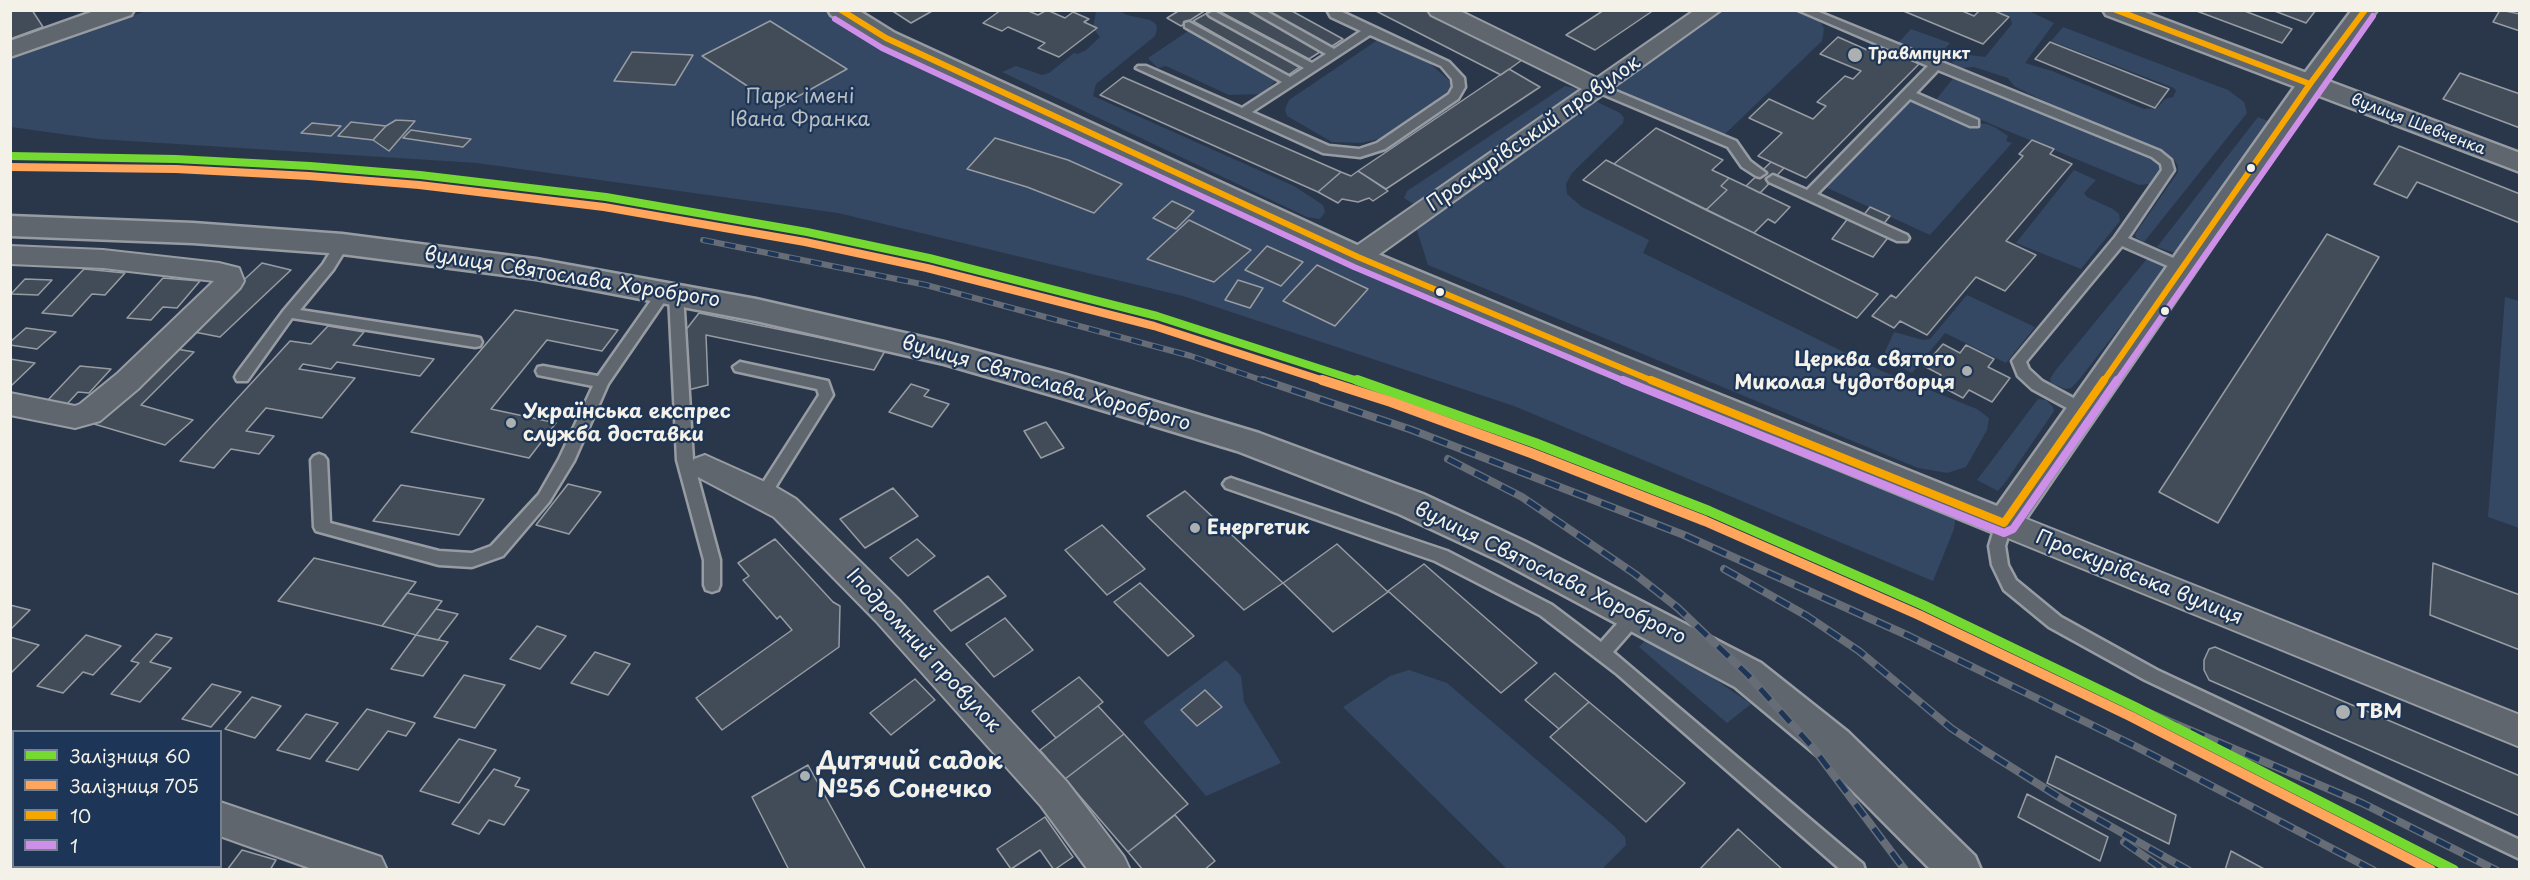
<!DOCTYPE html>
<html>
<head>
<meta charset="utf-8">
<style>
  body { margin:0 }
  #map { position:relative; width:2530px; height:880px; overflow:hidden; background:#2a374a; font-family:"Playpen Sans",sans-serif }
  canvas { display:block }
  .frame { position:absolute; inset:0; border:12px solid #f4f1e8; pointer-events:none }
  .legend { position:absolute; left:12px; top:730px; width:210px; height:138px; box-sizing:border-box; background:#1d3557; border:2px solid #738091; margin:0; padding:8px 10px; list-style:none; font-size:18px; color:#f4f1e8 }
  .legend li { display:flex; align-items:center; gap:12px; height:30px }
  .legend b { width:30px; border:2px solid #738091 }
</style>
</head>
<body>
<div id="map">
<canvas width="2530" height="880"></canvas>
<div class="frame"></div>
<ul class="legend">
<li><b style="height:8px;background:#74d930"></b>Залізниця 60</li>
<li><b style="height:8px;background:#ffa55c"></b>Залізниця 705</li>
<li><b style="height:8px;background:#f7a600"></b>10</li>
<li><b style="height:8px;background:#ce8fe9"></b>1</li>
</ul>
</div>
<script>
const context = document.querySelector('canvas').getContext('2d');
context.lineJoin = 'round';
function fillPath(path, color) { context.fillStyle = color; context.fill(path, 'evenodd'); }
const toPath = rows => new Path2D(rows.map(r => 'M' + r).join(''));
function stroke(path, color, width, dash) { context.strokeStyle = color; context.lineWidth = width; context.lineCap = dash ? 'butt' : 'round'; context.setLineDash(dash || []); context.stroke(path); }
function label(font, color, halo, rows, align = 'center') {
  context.font = font + ' "Playpen Sans",sans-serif'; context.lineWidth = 4.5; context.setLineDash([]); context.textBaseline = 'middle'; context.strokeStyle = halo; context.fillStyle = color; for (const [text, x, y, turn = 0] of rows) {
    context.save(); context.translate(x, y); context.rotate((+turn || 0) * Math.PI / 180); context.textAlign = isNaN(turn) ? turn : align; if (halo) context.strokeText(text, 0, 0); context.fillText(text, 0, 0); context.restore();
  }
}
fillPath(toPath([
  [146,11,827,11,879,42,1956,514,1954,529,1933,581,1514,406,1183,296,838,213,477,163,98,139,11,127,11,59],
  [1096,11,1119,11,1127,15,1150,20,1156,24,1157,29,1155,36,1096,84,1093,96,1294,186,1323,205,1325,212,1320,219,1307,217,1002,72,1016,66,1042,75,1049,73,1074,53,1078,54,1086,50,1100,37,1093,28],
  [1710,11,1803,11,1814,15,1820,21,1824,29,1822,41,1725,134,1699,127,1599,88],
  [1994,11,2029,11,2054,23,2025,63,2052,71,2144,109,2157,108,2165,99,2173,97,2176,91,2174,88,2051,41,2063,27,2228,90,2244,102,2247,113,2144,242,2136,238,2135,234,2178,172,2178,166,2172,157,2042,100,2014,86,2008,78,1974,67,1960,68,1953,64,1951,57,1953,53,1985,57,2012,24,2010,17],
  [1911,29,1950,43,1935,60,1896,45],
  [1188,31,1276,80,1264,94,1229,95,1166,66,1158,68,1148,58],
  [1379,39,1428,62,1450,81,1450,88,1446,93,1380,139,1360,143,1332,142,1287,116,1285,109,1289,100],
  [1955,76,2140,152,2155,160,2159,165,2160,171,2150,184,2139,185,1935,101],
  [1565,86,1582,90,1587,97,1620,113,1624,118,1623,123,1572,173,1566,184,1567,194,1582,207,1649,240,1643,253,1882,371,1977,409,1989,418,1987,430,1966,467,1947,473,1918,468,1428,265,1413,218,1429,207,1415,205,1404,198,1407,191],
  [1910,99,1961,122,1987,124,1996,128,2008,136,2006,141,2012,143,1930,235,1821,185],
  [2258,117,2273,123,2178,254,2157,247],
  [2074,170,2096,180,2084,193,2087,197,2113,209,2119,214,2120,221,2081,269,2016,243],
  [2146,260,2154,260,2166,268,2078,381,2071,388,2065,389,2051,383,2050,379,2055,371],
  [1967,295,2035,327,2006,363,1945,333,1912,373,1882,358,1894,332,1923,340,1930,339],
  [2505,297,2519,301,2519,528,2488,517],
  [2038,399,2046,400,2053,407,2054,411,2007,480,1998,491,1977,480],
  [1650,635,1751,704,1727,723,1639,647],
  [1226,660,1241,676,1244,702,1281,763,1206,796,1143,722],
  [1409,670,1447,683,1614,826,1625,837,1626,845,1602,869,1507,869,1343,707,1390,676]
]), '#344763');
const building = toPath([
  [32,10,43,27,10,39,10,11,32,10],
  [891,10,934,10,911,23,891,10],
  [1001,10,1026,10,1038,15,1047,10,1065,18,1073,12,1089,19,1084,22,1097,28,1059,57,1038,48,1045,43,1008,27,1002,31,983,23,1001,10],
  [1180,10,1206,10,1181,26,1167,18,1180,10],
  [1217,10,1248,10,1323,50,1309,59,1217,10],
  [1261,10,1290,10,1343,39,1329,48,1261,10],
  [1374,10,1424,10,1522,60,1501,75,1374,10],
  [1604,10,1654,10,1595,50,1566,35,1604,10],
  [1901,10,1960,10,1974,16,1980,10,1992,10,2009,17,1983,44,1901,10],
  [2194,10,2242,10,2292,29,2282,43,2194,10],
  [2272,10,2316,10,2306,23,2272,10],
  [2500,10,2520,14,2520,31,2493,22,2500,10],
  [1207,13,1301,66,1288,75,1193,21,1207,13],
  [770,21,847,69,779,107,702,56,770,21],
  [1838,37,1874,53,1882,45,1922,61,1806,178,1758,156,1782,133,1749,118,1769,99,1813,119,1826,106,1817,102,1845,76,1853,79,1861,71,1820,54,1838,37],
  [2050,42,2169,89,2155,108,2035,59,2050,42],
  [632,52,693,55,675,85,614,81,632,52],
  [1509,69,1540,87,1386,189,1358,171,1509,69],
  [2460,73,2520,94,2520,128,2443,99,2460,73],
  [1123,77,1341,172,1318,192,1100,95,1123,77],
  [396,120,415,121,389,151,373,140,386,126,396,120],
  [351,122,386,126,373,140,338,136,351,122],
  [312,123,341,126,331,136,301,133,312,123],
  [1656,128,1723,160,1712,170,1729,178,1721,186,1727,190,1706,210,1614,164,1656,128],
  [411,130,471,139,463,147,403,138,411,130],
  [995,138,1068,160,1122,184,1094,213,1027,187,967,169,995,138],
  [2032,140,2054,149,2050,154,2072,164,2006,241,2036,255,2005,291,1976,277,1927,335,1900,321,1894,328,1872,316,1891,295,1896,298,2023,156,2019,154,2032,140],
  [2399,146,2520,194,2520,223,2417,182,2407,198,2374,184,2399,146],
  [1606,160,1754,233,1878,294,1857,318,1583,180,1606,160],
  [1771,162,1784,168,1760,193,1746,186,1771,162],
  [1358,171,1388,191,1373,201,1369,198,1358,202,1342,199,1338,203,1318,192,1341,172,1351,176,1358,171],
  [1729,178,1746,186,1790,207,1775,223,1768,219,1754,233,1706,210,1727,190,1721,186,1729,178],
  [1172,201,1194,211,1176,229,1153,218,1172,201],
  [1870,207,1890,216,1882,226,1862,217,1870,207],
  [1849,217,1890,235,1873,257,1832,239,1849,217],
  [1189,220,1251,250,1214,282,1147,259,1189,220],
  [2327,234,2379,257,2218,523,2159,492,2327,234],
  [1267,246,1303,262,1281,286,1245,270,1267,246],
  [262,263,291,270,220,337,189,331,262,263],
  [1317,265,1368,289,1335,326,1283,301,1317,265],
  [84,269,125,273,105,295,92,294,72,316,42,313,84,269],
  [163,278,200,281,177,308,163,307,151,320,127,318,163,278],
  [25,279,52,280,38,295,11,294,25,279],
  [1238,280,1263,288,1250,308,1225,300,1238,280],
  [515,310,618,330,602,351,547,340,491,409,556,423,529,458,411,432,515,310],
  [699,313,885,351,874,370,706,335,708,385,688,390,685,331,699,313],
  [328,326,364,332,353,345,434,359,420,376,337,362,331,369,303,364,299,369,355,378,322,418,266,408,246,431,274,436,259,454,231,449,214,468,180,461,290,341,311,344,328,326],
  [26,328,56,332,37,349,10,345,10,342,26,328],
  [1943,344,1960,353,1966,345,1994,359,1988,367,2010,378,1992,402,1969,390,1963,398,1935,383,1941,375,1924,366,1943,344],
  [171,348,194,352,141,405,193,420,165,445,94,424,171,348],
  [10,359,35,363,10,387,10,359],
  [80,366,111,369,89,393,78,392,67,404,46,402,80,366],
  [911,384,929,390,924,396,949,404,932,427,889,412,911,384],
  [1046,422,1064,448,1041,458,1024,431,1046,422],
  [568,484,601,492,569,534,536,525,568,484],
  [401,485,484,499,459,535,373,521,401,485],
  [893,488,918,516,865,548,840,519,893,488],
  [1185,491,1283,583,1244,610,1147,516,1185,491],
  [1102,525,1145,569,1107,595,1065,550,1102,525],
  [775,539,833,602,840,606,839,647,722,730,696,698,792,630,780,616,777,619,743,580,749,576,738,563,775,539],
  [917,539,935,556,908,576,890,558,917,539],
  [1337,544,1388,592,1333,632,1283,583,1337,544],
  [314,558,416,582,382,626,278,601,314,558],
  [2433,563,2520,595,2520,650,2430,615,2433,563],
  [1424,564,1537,663,1501,693,1388,591,1424,564],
  [988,576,1006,596,951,631,934,611,988,576],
  [1140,583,1194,636,1168,656,1114,602,1140,583],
  [407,593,442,601,416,635,382,626,407,593],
  [10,605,30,610,10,630,10,605],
  [436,609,458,614,438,640,416,635,436,609],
  [1005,618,1033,650,994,677,966,644,1005,618],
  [537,626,566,636,540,669,510,659,537,626],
  [156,634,172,638,150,662,171,668,140,702,111,694,139,663,131,661,156,634],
  [86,635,121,646,93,675,83,672,63,693,37,686,86,635],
  [416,635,448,642,423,676,391,669,416,635],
  [10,637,39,645,10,674,10,637],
  [2215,647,2520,776,2520,816,2209,680,2204,670,2204,660,2209,649,2215,647],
  [595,652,630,664,608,695,571,683,595,652],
  [1555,673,1589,702,1559,729,1525,700,1555,673],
  [464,675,505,685,475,728,434,717,464,675],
  [1079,677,1103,702,1056,738,1032,711,1079,677],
  [915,679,935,700,891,735,870,713,915,679],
  [212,684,241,692,211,727,182,719,212,684],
  [1205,690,1222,707,1197,726,1181,710,1205,690],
  [252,697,281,706,255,738,225,729,252,697],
  [1589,702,1685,783,1646,822,1550,737,1589,702],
  [1098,706,1124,734,1065,779,1040,750,1098,706],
  [367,709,415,723,406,736,388,731,358,770,326,761,367,709],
  [306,714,338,723,310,759,277,750,306,714],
  [1124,734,1188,804,1128,852,1065,779,1124,734],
  [459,739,496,750,459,803,420,791,459,739],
  [2056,756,2176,815,2169,844,2047,783,2056,756],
  [10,764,14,765,14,815,10,818,10,764],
  [808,765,866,870,789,870,752,797,808,765],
  [494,769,520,778,515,786,529,790,504,825,489,820,479,834,452,824,494,769],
  [2027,794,2108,837,2100,861,2018,817,2027,794],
  [1175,815,1215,861,1204,870,1143,870,1128,852,1175,815],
  [1045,817,1073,857,1054,870,1040,850,1011,869,997,849,1045,817],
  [1738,829,1783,870,1699,870,1738,829],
  [242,850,276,860,270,870,227,870,242,850],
  [2231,851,2266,870,2225,870,2231,851],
  [73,866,113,866,110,870,70,870,73,866],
  [154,866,202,866,200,870,151,870,154,866]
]);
fillPath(building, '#424c59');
stroke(building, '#979ca3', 1.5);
const lane = toPath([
  [1250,10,1264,10,1334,49,1361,31,1331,17,1327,10,1338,10,1449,62,1464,78,1465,87,1458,99,1385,149,1360,157,1323,153,1136,68,1138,66,1146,66,1242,108,1282,82,1185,27,1185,23,1189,22,1290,77,1304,68,1210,16,1208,14,1214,11,1312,63,1326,54,1250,10],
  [1370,35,1441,66,1452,79,1453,87,1449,94,1377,143,1359,149,1329,146,1252,112,1370,35],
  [1798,10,1814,10,2160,151,2171,160,2174,170,2128,238,2187,264,2189,267,2187,270,2177,270,2122,246,2026,362,2029,369,2042,381,2088,406,2090,410,2088,414,2078,414,2032,389,2018,376,2012,361,2115,237,2162,170,2161,164,2152,157,1938,70,1916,93,1978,120,1978,126,1970,126,1910,99,1817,194,1907,235,1909,238,1907,241,1897,241,1769,182,1767,179,1773,175,1807,190,1928,66,1798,10],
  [1599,84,1736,141,1750,161,1766,173,1760,177,1756,176,1742,167,1728,147,1595,91,1595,85,1599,84],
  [342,240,349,244,333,270,300,310,475,337,480,338,482,342,480,346,475,347,292,318,247,381,237,381,235,377,237,373,284,310,323,264,337,241,342,240],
  [664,287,671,292,676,289,681,291,683,294,693,460,720,560,720,585,718,590,712,592,706,590,704,585,704,560,677,460,669,295,608,384,574,461,549,502,503,556,472,567,439,565,316,531,314,527,311,460,314,456,319,454,324,456,327,460,330,523,439,551,472,553,491,546,539,494,559,459,593,386,538,375,536,371,538,367,543,366,598,376,659,289,664,287],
  [740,362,828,381,833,395,768,499,763,501,758,499,755,495,819,395,817,389,735,371,733,367,740,362],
  [1231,478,1447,551,1552,605,1601,642,1630,609,1636,607,1642,609,1644,614,1642,619,1613,652,1863,864,1865,870,1841,870,1617,674,1540,615,1435,561,1226,488,1223,484,1226,480,1231,478],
  [2004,517,2010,519,2012,523,2005,546,2008,565,2016,580,2061,617,2157,670,2520,840,2520,859,2145,680,2049,627,2004,590,1992,565,1989,546,1996,523,1998,519,2004,517]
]);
const street = toPath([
  [1428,10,1458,10,1597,78,1695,10,1721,10,1367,263,1358,266,1349,263,1345,257,1349,251,1582,89,1431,15,1428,10],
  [10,246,103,250,219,263,239,268,244,281,240,288,138,389,100,421,75,428,10,415,10,393,75,406,80,404,118,373,214,281,103,268,10,264,10,246],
  [705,455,774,486,796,499,900,601,1067,782,1124,857,1130,870,1088,870,1041,806,876,621,774,517,694,475,690,467,694,459,705,455],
  [2004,510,2520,715,2520,747,1993,532,1988,523,1993,514,2004,510],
  [10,733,14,733,14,765,10,765,10,733],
  [220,802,381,857,387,870,315,870,220,836,220,802]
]);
const secondary = toPath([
  [2103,10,2139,10,2520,153,2520,172,2106,15,2103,10],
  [10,216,193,223,342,234,536,259,756,299,944,342,1063,374,1259,433,1423,494,1526,542,1761,663,1848,732,1975,856,1981,870,1931,870,1820,758,1735,687,1502,562,1399,514,1237,451,1062,398,944,364,756,321,536,279,342,254,193,243,10,236,10,216]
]);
const primary = toPath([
  [97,10,134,10,131,15,10,57,10,41,97,10],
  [828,10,858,10,895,33,1368,250,1618,354,1997,506,2301,78,2352,10,2377,10,2320,89,2016,533,2004,537,1596,370,1348,264,877,43,831,15,828,10]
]);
stroke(lane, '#979ca3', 5);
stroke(street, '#979ca3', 4);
stroke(secondary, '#979ca3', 5);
stroke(primary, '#979ca3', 5);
fillPath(lane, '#60666e');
fillPath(street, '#60666e');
fillPath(secondary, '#60666e');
fillPath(primary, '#60666e');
const railFar1 = toPath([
  [703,240,926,285,1191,356,1267,382]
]);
const rail = toPath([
  [1263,380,1412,430,1684,535,1909,636,2137,747,2373,870],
  [1448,459,1522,497,1635,574,1678,608,1748,675,1814,749,1905,870],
  [1724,569,1807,616,1859,651,1951,728,1984,750,2062,799,2188,870],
  [2135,707,2362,803,2496,870],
  [2124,842,2164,870]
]);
stroke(railFar1, '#666d76', 6);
stroke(rail, '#666d76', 8);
stroke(railFar1, '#1d3557', 4, [11]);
stroke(rail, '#1d3557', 5, [15]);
stroke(toPath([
  [841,10,886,38,1358,257,1655,382],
  [2116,10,2310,84],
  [2103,382,2310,84,2365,10]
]), '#f7a600', 6);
stroke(toPath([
  [1651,380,2004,523,2104,380]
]), '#f7a600', 8);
stroke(toPath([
  [835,19,882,48,1354,267,1627,382],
  [2116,382,2373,16]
]), '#ce8fe9', 6);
stroke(toPath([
  [1623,380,2004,533,2013,529,2117,380]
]), '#ce8fe9', 8);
stroke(toPath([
  [10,156,176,159,310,166,420,175,606,197,807,232,929,258,1157,316,1361,382]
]), '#74d930', 8);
stroke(toPath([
  [1357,380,1535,443,1709,511,1923,605,2135,707,2454,870]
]), '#74d930', 10);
stroke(toPath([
  [10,167,176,169,309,176,419,185,604,207,805,242,927,268,1154,326,1327,382]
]), '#ffa55c', 8);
stroke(toPath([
  [1322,380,1391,402,1531,453,1705,521,1919,615,2130,716,2431,870]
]), '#ffa55c', 10);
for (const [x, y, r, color] of [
  [1855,55,8,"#adb0b1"],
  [2251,168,5,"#f4f1e8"],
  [1440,292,5,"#f4f1e8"],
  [2165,311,5,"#f4f1e8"],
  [1967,371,6,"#adb0b1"],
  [511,423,6,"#adb0b1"],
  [1195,528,6,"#adb0b1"],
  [2343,712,8,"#adb0b1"],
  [805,776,6,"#adb0b1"]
]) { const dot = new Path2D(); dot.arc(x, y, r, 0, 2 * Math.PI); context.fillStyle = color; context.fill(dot); stroke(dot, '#1d3557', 2); }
label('bold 16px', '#f4f1e8', '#1d3557', [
  ["Травмпункт",1868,55]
], 'left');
label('16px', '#f4f1e8', '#1d3557', [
  ["вулиця Шевченка",2418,125,21]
]);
label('20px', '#bbbfc1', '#1d3557', [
  ["Парк імені",800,97],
  ["Івана Франка",800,120]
]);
label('20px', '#f4f1e8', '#1d3557', [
  ["Проскурівський провулок",1534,134,-35],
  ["вулиця Святослава Хороброго",572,278,9],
  ["вулиця Святослава Хороброго",1046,384,16],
  ["вулиця Святослава Хороброго",1550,574,26],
  ["Проскурівська вулиця",2139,578,22],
  ["Іподромний провулок",923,651,47]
]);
label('bold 20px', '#f4f1e8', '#1d3557', [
  ["Церква святого",1955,360,"right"],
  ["Миколая Чудотворця",1955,383,"right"],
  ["Українська експрес",523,412],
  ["служба доставки",523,435],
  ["Енергетик",1207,528],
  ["ТВМ",2356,712]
], 'left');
label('bold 24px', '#f4f1e8', '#1d3557', [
  ["Дитячий садок",817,762],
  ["№56 Сонечко",817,790]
], 'left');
</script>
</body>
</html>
